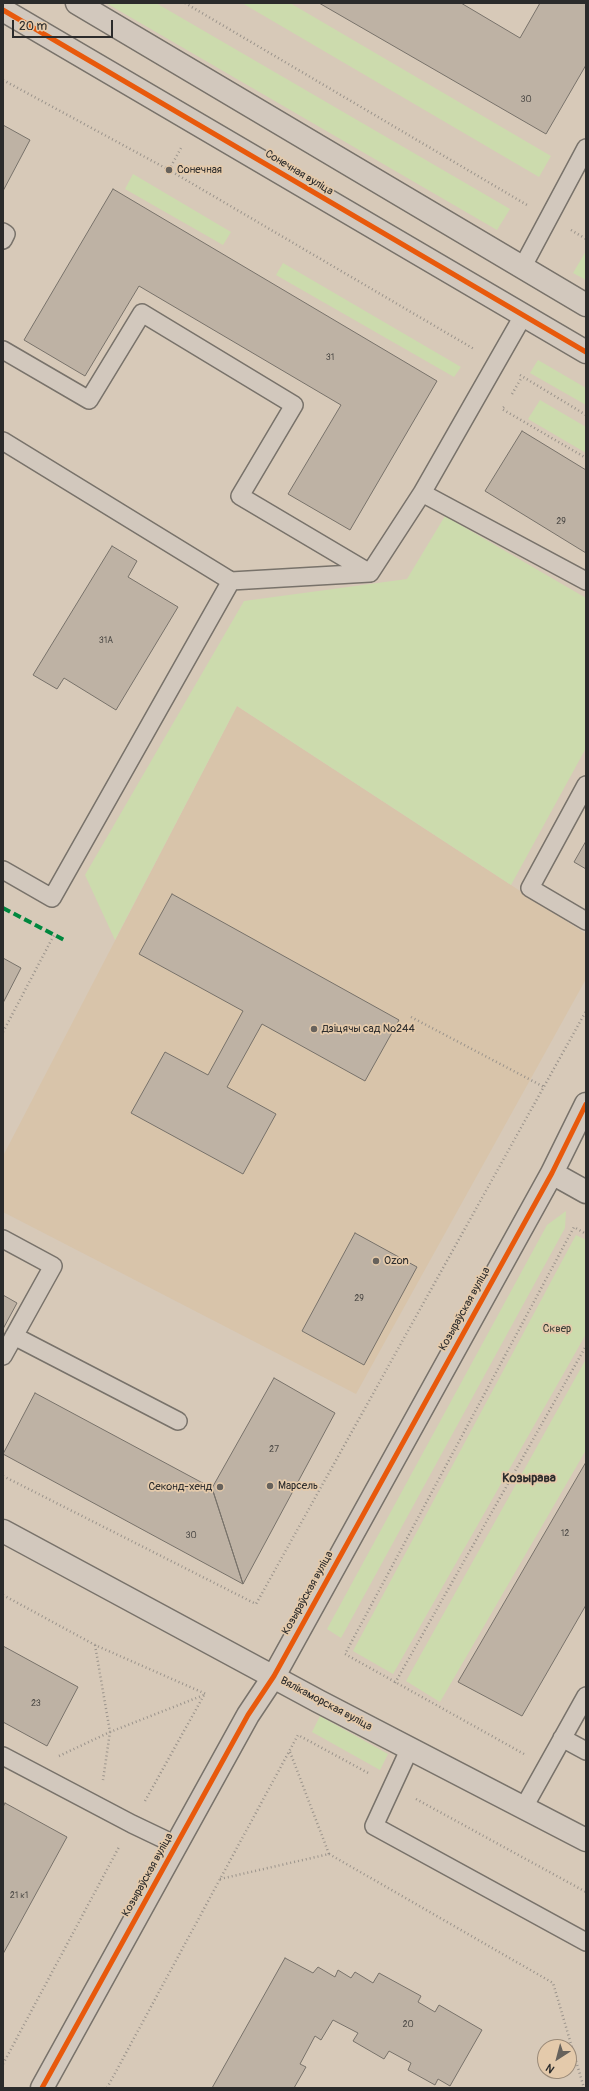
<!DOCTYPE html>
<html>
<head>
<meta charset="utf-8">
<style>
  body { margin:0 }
  #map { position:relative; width:589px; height:2091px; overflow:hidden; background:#d7c9b8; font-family:Pangolin,sans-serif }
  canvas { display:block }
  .frame { position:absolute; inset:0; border:4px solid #2b2b2b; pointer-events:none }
  .north { position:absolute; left:537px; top:2039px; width:40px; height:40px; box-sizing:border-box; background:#e4caab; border:1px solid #9a8a78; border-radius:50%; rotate:216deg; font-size:11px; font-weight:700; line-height:16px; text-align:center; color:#2b2b2b }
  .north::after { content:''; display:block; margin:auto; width:14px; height:18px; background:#67625c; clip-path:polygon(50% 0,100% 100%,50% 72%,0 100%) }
  .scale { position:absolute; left:12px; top:20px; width:101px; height:18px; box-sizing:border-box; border:2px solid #2b2b2b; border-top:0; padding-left:5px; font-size:12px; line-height:14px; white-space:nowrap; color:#2b2b2b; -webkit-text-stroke:3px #e4caab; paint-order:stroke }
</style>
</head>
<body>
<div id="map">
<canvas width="589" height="2091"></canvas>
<div class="frame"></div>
<div class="north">N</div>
<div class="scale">20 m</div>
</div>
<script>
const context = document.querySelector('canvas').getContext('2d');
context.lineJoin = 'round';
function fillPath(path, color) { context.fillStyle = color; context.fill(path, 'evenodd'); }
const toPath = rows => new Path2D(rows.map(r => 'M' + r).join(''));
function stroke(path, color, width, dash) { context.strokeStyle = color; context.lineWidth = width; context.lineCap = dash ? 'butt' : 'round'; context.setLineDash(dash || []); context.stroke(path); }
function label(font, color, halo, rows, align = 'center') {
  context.font = font + ' Pangolin,sans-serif'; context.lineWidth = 3.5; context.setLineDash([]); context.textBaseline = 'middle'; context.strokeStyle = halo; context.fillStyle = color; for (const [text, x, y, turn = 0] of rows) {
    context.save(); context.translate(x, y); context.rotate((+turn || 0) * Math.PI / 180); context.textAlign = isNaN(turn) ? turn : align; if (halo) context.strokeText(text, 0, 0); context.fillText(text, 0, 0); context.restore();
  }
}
fillPath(toPath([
  [237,706,586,934,586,979,356,1394,3,1212,3,1156]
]), '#d8c4aa');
fillPath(toPath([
  [106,3,156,3,510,209,497,230],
  [242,3,290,3,551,156,539,177],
  [133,174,231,232,223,245,125,189],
  [586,251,586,280,573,273],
  [283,263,461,367,454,377,276,275],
  [538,360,586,388,586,405,530,373],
  [540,400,586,427,586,453,528,419],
  [445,516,586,598,586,748,511,885,237,706,115,940,85,875,244,601,407,579],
  [566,1211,565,1228,341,1638,327,1629,547,1225],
  [576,1235,586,1240,586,1334,393,1674,353,1651],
  [586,1359,586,1450,440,1702,406,1681],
  [320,1716,388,1754,380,1770,312,1732]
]), '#ccdbad');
const building = toPath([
  [319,3,461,3,520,38,540,3,586,3,586,65,546,134,319,3],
  [3,125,30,140,3,191,3,125],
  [113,189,437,381,350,530,288,494,341,405,139,286,85,376,24,340,113,189],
  [522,431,586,470,586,553,485,491,522,431],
  [112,546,137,561,128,577,178,607,116,710,64,678,57,689,33,675,112,546],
  [586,841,586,869,574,862,586,841],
  [172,894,399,1020,365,1081,262,1024,227,1087,276,1114,243,1174,131,1113,165,1052,208,1075,243,1011,139,954,172,894],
  [3,958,21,968,3,1003,3,958],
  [355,1233,417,1267,364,1365,302,1331,355,1233],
  [3,1295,17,1303,3,1329,3,1295],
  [274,1378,335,1413,243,1584,212,1488,274,1378],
  [35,1393,212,1488,243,1584,3,1454,35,1393],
  [586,1462,586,1605,522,1716,458,1682,586,1462],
  [3,1646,78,1687,47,1746,3,1722,3,1646],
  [5,1803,67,1837,3,1954,3,1807,5,1803],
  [285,1958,313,1973,318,1967,335,1977,338,1970,351,1978,355,1972,373,1983,379,1973,421,1996,418,2002,435,2012,439,2005,482,2030,450,2086,438,2079,435,2085,408,2070,411,2063,389,2051,384,2059,353,2041,358,2033,333,2020,321,2040,315,2036,300,2064,306,2067,294,2088,212,2088,285,1958]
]);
fillPath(building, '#beb2a4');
stroke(building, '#78726a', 1);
const lane = toPath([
  [3,232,6,234,3,240],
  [522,268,586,148],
  [3,350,89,400,142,313,294,405,240,496,370,573,422,493,523,316],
  [3,441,231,581],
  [422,493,586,581],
  [586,785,530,888,586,921],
  [3,870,52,898,231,581,370,573],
  [3,1239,53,1266,3,1356],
  [14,1336,178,1421],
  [562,1738,586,1751],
  [410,1748,374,1826,586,1942],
  [3,1756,132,1824,176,1845],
  [524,1807,586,1696]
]);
const street = toPath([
  [77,3,586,305],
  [3,10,586,352],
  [552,1173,586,1192],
  [3,1531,318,1701,586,1840],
  [42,2088,248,1715,274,1676,552,1173,586,1104]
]);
stroke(lane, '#78726a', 20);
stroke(street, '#78726a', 25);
stroke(toPath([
  [185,3,527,205],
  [3,80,169,170,474,349],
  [169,170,181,148],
  [571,230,586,239],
  [520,375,586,415],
  [512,394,522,377],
  [504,407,502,409,586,458],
  [411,1017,544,1087],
  [3,1032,54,935],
  [3,1476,256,1604,586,1011],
  [3,1595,95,1645,206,1694],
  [95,1645,110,1732,103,1780],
  [395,1683,586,1346],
  [524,1754,345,1654,574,1227,586,1234],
  [59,1756,110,1732,204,1695],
  [416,1799,586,1892],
  [145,1801,204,1695],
  [329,1854,553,1983,584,2088],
  [220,1879,329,1854,290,1752],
  [3,2064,119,1847],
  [107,2088,298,1735,370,1774]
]), '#9a938b', 2.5, [1, 3]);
stroke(lane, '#d2c8bd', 17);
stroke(street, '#d2c8bd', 22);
stroke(toPath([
  [3,908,66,941]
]), '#00873e', 4, [8, 4]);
stroke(toPath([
  [3,10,586,352],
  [42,2088,248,1715,274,1676,552,1173,586,1104]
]), '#e8590c', 5);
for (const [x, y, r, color] of [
  [169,170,4,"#67625c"],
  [314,1029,4,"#67625c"],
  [376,1261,4,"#67625c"],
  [270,1486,4,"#67625c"],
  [220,1487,4,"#67625c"]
]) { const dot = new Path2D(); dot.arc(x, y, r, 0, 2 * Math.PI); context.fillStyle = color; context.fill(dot); stroke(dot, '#e4caab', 1.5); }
label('9px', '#504d49', null, [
  ["30",526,100],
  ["31",330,358],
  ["29",561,522],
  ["31А",106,641],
  ["29",359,1299],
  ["27",274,1450],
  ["12",565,1534],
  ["30",191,1536],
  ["23",36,1704],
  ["21 к1",19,1896],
  ["20",408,2025]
]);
label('11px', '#2b2b2b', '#e4caab', [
  ["Сонечная",177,170],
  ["Дзіцячы сад №244",322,1029],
  ["Ozon",384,1261],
  ["Марсель",278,1486],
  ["Секонд-хенд",212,1487,"right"]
], 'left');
label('11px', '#2b2b2b', '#e4caab', [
  ["Сонечная вуліца",299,173,31],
  ["Козыраўская вуліца",465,1309,-61],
  ["Козыраўская вуліца",308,1593,-61],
  ["Вялікаморская вуліца",326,1704,28],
  ["Козыраўская вуліца",148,1875,-61]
]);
label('11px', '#3a3e37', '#e4caab', [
  ["Сквер",557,1329]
]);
label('bold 13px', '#2b2b2b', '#e4caab', [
  ["Козырава",529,1479]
]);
</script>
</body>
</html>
